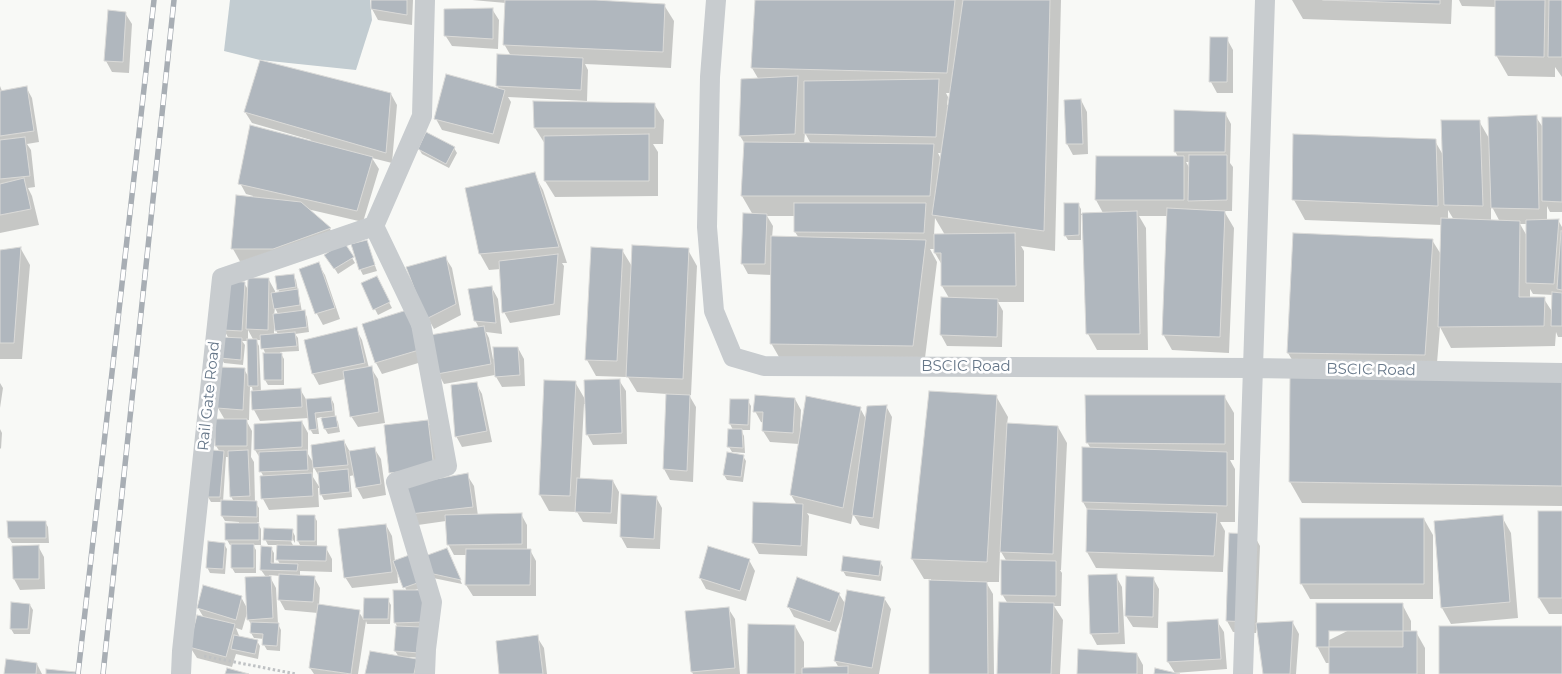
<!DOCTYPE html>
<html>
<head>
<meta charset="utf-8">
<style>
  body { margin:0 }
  canvas { display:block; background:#f8f9f6 }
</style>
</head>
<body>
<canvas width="1562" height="674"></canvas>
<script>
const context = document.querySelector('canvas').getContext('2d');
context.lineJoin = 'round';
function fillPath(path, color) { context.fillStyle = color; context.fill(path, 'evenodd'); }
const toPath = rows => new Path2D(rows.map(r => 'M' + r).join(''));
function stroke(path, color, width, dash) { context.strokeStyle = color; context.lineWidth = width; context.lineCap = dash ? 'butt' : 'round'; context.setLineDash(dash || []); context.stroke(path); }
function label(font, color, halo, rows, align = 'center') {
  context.font = font + ' Montserrat,sans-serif'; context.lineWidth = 5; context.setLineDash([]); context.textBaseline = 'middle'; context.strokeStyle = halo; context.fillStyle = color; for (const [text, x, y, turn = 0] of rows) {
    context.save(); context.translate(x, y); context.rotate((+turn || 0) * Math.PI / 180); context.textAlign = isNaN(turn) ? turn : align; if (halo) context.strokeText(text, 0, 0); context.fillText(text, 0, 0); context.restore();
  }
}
fillPath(toPath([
  [230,0,370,0,372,20,356,70,260,60,224,51]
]), '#c2ccd1');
fillPath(toPath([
  [372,0,413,0,412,25,378,20,372,9],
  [472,0,592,0,664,5,674,21,671,68,585,64,588,70,587,101,508,97,511,102,499,144,442,130,436,119,499,89,497,85,511,56,504,44,506,3],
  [756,0,1061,0,1055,251,1021,246,1024,251,1024,302,998,302,1003,311,1002,347,947,346,941,335,949,298,942,286,942,265,935,253,935,249,930,249,937,262,924,366,783,364,771,343,772,275,748,274,742,263,753,215,742,196,745,144,740,136,759,80,752,68],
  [946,93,951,93,949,105,947,105,948,97],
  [805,133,811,144,804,144],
  [938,153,942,153,941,159],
  [767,216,795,216,795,232,799,238,772,238,773,226],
  [935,218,945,235,934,235],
  [1292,0,1452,0,1451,24,1303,19],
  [1459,0,1562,0,1562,77,1555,67,1555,77,1508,76,1496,55,1496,7,1462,6],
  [492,9,499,20,498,49,452,46,445,35],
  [125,13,132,24,129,73,112,72,106,61],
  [1227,39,1233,50,1233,93,1217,93,1211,82],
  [0,86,2,91,26,87,32,98,39,142,27,144,31,150,35,187,28,188,32,196,39,225,0,233],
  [391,94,397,105,392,163,372,158,379,169,363,222,307,209,330,229,339,244,242,265,233,249,253,196,246,194,240,183,311,142,311,140,252,123,245,112],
  [1081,100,1087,112,1088,154,1073,155,1067,144],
  [654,104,664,120,663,144,653,144,658,152,658,196,555,197,545,181,545,144,535,128],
  [1225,113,1231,124,1230,163,1233,167,1232,211,1224,211,1234,228,1229,353,1172,350,1163,334,1168,216,1139,216,1146,228,1148,350,1097,350,1088,334,1083,215,1081,215,1081,240,1068,240,1065,235,1078,204,1081,209,1081,214,1103,213,1096,200,1097,157,1178,157,1175,151],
  [1186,162,1190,162,1190,169],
  [1536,117,1544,129,1562,119,1562,212,1550,212,1547,206,1547,221,1558,220,1562,227,1562,337,1558,337,1556,332,1555,346,1451,348,1440,327,1436,375,1300,373,1288,353,1432,240,1442,256,1442,225,1305,220,1294,200,1295,135,1435,141,1443,155,1479,121,1490,140],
  [1491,205,1500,222,1491,221],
  [1448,210,1454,220,1448,219],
  [1520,224,1527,224,1527,236],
  [1530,289,1533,294,1554,295,1553,313,1544,299,1530,298],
  [454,148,457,153,449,168,422,154,419,149],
  [534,174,543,190,567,263,562,263,564,266,560,315,510,323,504,312,501,269,489,270,480,254],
  [366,241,377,271,363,275,360,269],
  [344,244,355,263,338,274,326,255],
  [21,249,30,265,22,359,0,359,0,252],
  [622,250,633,268,688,250,697,266,691,395,689,395,696,407,693,482,670,480,664,469,667,394,637,392,626,374,626,377,596,376,587,360],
  [445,257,452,268,461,315,434,329,428,318],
  [318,264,325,275,340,319,323,325,317,314,301,270],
  [293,275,296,280,302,312,304,311,307,317,309,332,295,334,298,338,299,351,280,352,284,359,284,385,268,385,265,380,265,355,266,355,263,348,262,340,256,340,259,346,261,392,300,389,307,401,331,398,334,404,335,417,338,422,340,432,328,434,325,429,322,417,317,418,319,434,313,434,310,429,309,418,260,421,254,410,252,393,253,392,252,387,250,387,249,420,246,420,252,431,251,457,254,462,255,502,259,508,259,522,257,522,261,529,261,545,253,545,256,550,256,573,235,573,232,568,232,545,230,545,227,540,239,524,239,522,225,521,222,516,222,502,211,502,208,497,220,452,216,446,216,420,225,420,218,408,244,369,249,378,248,341,242,341,245,345,243,365,224,363,221,358,229,339,224,330,244,283,249,291,269,280,275,291,275,294,280,293,278,289],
  [275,308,278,314,274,315],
  [274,327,278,334,274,335],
  [248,330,254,341,248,341],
  [226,457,229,457,231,496,234,502,223,502],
  [379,283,392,308,378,315,362,284],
  [492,288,498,299,502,334,486,332,489,338,493,359,518,348,524,359,525,386,502,387,495,375,444,384,438,373,479,328,475,320],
  [406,311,425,361,382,374,376,363,364,324],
  [356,329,362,340,369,368,371,368,378,379,385,423,358,427,351,416,345,379,319,385,313,374,305,341],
  [1292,378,1562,382,1562,506,1302,503,1290,482],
  [619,380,626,391,627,444,593,445,587,434,586,404,584,404,580,479,613,481,619,492,617,524,583,522,577,512,549,511,540,495,575,382,586,401],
  [0,383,3,388,0,408],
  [476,383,482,394,492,442,462,447,456,436],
  [996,396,1008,417,1007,424,1058,427,1067,443,1061,570,1060,570,1062,573,1061,606,1054,606,1063,620,1060,674,998,674,1008,604,1002,594,1007,562,1000,550,999,582,986,582,993,594,994,674,931,674,931,579,924,579,912,559],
  [1224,396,1234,413,1234,460,1230,460,1235,469,1235,522,1220,522,1225,531,1223,572,1096,568,1087,552,1088,511,1083,502,1084,449,1091,449,1087,442],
  [795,399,801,410,800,430,802,430,860,408,866,419,886,406,892,417,879,529,860,525,853,514,851,524,807,513,809,516,807,556,759,554,753,543,754,503,797,505,791,495,799,444,770,442,763,431,764,423,761,422,755,411],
  [731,400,748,401,751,406,750,430,741,430,744,436,745,453,732,452,729,447,733,430,730,424],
  [427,421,434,432,439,480,467,475,474,486,478,516,521,514,527,525,527,550,530,550,536,561,536,596,473,596,466,585,467,555,454,555,448,544,446,521,418,525,391,473],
  [302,422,308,433,308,454,314,464,344,441,350,452,374,448,381,459,386,495,363,499,357,488,355,475,350,476,352,497,324,500,321,494,320,478,313,466,313,477,320,488,318,488,319,507,269,510,263,499,264,477,261,472,260,458,255,450],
  [0,429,2,433,1,449,0,448],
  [743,456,746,461,743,482,727,480,724,475],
  [656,497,662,508,660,549,627,548,621,537],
  [1562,512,1562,614,1549,614,1539,598],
  [314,516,317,521,317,547,326,548,332,559,332,572,300,571,300,576,314,577,320,588,319,606,359,612,364,620,366,600,388,600,391,605,390,624,367,624,366,621,358,674,314,674,310,668,318,613,285,610,279,599,280,576,269,575,276,588,278,624,281,630,280,651,267,650,264,645,264,639,254,638,251,633,252,626,248,619,247,613,242,630,236,628,240,638,257,641,260,646,258,659,236,654,232,667,197,658,190,647,204,618,198,608,241,597,247,608,266,577,261,570,271,548,274,553,274,564,280,564,277,559,278,545,268,545,265,539,292,530,295,536,295,543,290,535,288,536,294,547,301,547,298,541],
  [1502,517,1511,533,1518,618,1451,624,1442,608],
  [1424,519,1433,535,1433,599,1310,599,1301,583],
  [9,522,45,522,48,527,49,543,12,543,9,538],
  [386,525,392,536,395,561,424,587,412,591,423,591,421,658,409,657,409,659,422,674,366,674,399,657,395,651,397,626,395,622,407,592,397,567,398,583,352,588,345,577],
  [1254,535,1260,546,1257,624,1293,623,1299,634,1296,674,1264,674,1257,626,1256,633,1233,632,1227,621],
  [224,544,227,549,225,574,210,573,207,567],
  [38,546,44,557,45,589,20,590,14,579],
  [449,555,462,584,433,578,430,573],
  [749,560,755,571,746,601,706,589,700,578],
  [880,562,883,567,881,581,846,576,843,571],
  [1116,576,1122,587,1125,644,1097,645,1091,634],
  [1153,578,1159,589,1158,628,1133,627,1126,616],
  [839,594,846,605,884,598,891,609,879,674,748,674,795,626,804,642,804,670,839,668,835,661,844,614,843,614,836,632,794,617,788,606],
  [13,603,30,605,33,610,30,634,14,634,11,629],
  [1402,604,1411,621,1411,632,1416,632,1425,648,1425,674,1331,674,1331,663,1326,663,1317,646],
  [728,608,735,619,740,674,693,674,692,672],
  [1217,621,1224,632,1227,669,1175,673,1168,662],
  [537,637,544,648,547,674,500,674],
  [1137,654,1143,665,1143,674,1079,674],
  [37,664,42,674,5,674]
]), '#0003');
const building = toPath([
  [371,0,407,0,407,15,371,9,371,0],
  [505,0,595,0,665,4,663,52,503,45,505,0],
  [755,0,955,0,947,73,751,68,755,0],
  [963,0,1050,0,1044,231,932,215,963,0],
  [1323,0,1440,0,1440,4,1323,0],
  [1495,0,1545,0,1544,57,1495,56,1495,0],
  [1549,0,1562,0,1562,57,1548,57,1549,0],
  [493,8,493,39,444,36,444,9,493,8],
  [108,10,126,12,123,62,104,61,108,10],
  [1210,37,1228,37,1227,82,1209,82,1210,37],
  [497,54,583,58,581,90,496,86,497,54],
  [260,60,391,93,386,153,244,112,260,60],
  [446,74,505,90,493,134,434,119,446,74],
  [798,76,795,134,739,136,741,79,798,76],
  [939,79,936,137,804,134,804,81,939,79],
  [27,86,34,131,0,136,0,91,27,86],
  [1081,99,1083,144,1066,144,1064,100,1081,99],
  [533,101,655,103,655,128,534,128,533,101],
  [1174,110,1226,112,1225,152,1174,152,1174,110],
  [1537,115,1539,209,1491,208,1488,117,1537,115],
  [1542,117,1562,117,1562,202,1542,201,1542,117],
  [1441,120,1480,120,1483,206,1444,205,1441,120],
  [250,125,373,157,357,211,238,184,250,125],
  [426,132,455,147,446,164,418,149,426,132],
  [649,134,649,181,544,181,544,136,649,134],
  [1293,134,1436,139,1438,206,1292,200,1293,134],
  [25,137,30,176,0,179,0,140,25,137],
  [744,142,934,144,930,196,741,196,744,142],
  [1189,155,1227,155,1227,200,1188,201,1189,155],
  [1096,156,1184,156,1184,200,1095,200,1096,156],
  [535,172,559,247,479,254,465,188,535,172],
  [24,178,31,209,0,215,0,184,24,178],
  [236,195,301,202,331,228,273,249,231,249,236,195],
  [794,203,926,203,924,233,794,232,794,203],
  [1064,203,1079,203,1079,235,1064,236,1064,203],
  [1167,208,1225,211,1220,337,1162,335,1167,208],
  [1137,211,1140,334,1086,334,1082,213,1137,211],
  [743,213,767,214,765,264,741,264,743,213],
  [1441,218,1520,221,1519,297,1545,297,1544,326,1438,327,1441,218],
  [1559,219,1554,284,1526,283,1526,220,1559,219],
  [1561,231,1562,231,1562,290,1557,289,1561,231],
  [1015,233,1016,286,941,286,941,253,934,253,934,234,1015,233],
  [1293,233,1433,239,1425,355,1287,353,1293,233],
  [771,236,926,240,913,346,770,344,771,236],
  [367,240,375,265,359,270,351,244,367,240],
  [344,242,354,257,334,269,324,255,344,242],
  [632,245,689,248,683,379,626,377,632,245],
  [21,247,14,343,0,343,0,250,21,247],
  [591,247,623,249,617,361,585,360,591,247],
  [558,254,554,304,502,313,499,261,558,254],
  [446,256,456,304,426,319,406,267,446,256],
  [319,262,335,308,315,314,299,269,319,262],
  [294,274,296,287,277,290,275,276,294,274],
  [377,276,390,302,373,310,361,283,377,276],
  [248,278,269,278,268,330,246,329,248,278],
  [226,281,245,282,242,331,223,330,226,281],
  [492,286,496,323,474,321,468,289,492,286],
  [298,289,300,305,274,309,271,293,298,289],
  [1552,292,1562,293,1562,326,1551,326,1552,292],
  [941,297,998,299,997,337,940,335,941,297],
  [305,310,307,327,275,331,273,314,305,310],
  [407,310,419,350,375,363,362,324,407,310],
  [484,326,491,364,437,374,430,335,484,326],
  [357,327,365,363,312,374,304,340,357,327],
  [295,332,297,346,261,349,260,335,295,332],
  [221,337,242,338,241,360,220,358,221,337],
  [247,339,257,339,258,386,248,386,247,339],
  [493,347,518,347,520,375,495,377,493,347],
  [263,353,282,353,282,380,264,380,263,353],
  [372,366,379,412,350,417,343,371,372,366],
  [218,367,245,368,243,410,217,408,218,367],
  [1290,377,1562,381,1562,486,1289,482,1290,377],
  [620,379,622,433,586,435,584,380,620,379],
  [544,380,576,381,570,496,539,495,544,380],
  [477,382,487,431,455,437,451,385,477,382],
  [301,388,302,407,252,410,251,391,301,388],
  [929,391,997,395,987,562,911,559,929,391],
  [666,394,690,395,687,471,663,469,666,394],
  [755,395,795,398,793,433,762,431,763,412,753,412,755,395],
  [1085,395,1225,395,1225,444,1086,443,1085,395],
  [806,396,861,407,843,508,790,495,806,396],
  [331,397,333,411,315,413,317,429,309,430,306,399,331,397],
  [730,399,749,399,748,425,729,424,730,399],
  [887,405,873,518,852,515,867,406,887,405],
  [336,416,338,427,324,429,321,418,336,416],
  [215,419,247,419,247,446,215,446,215,419],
  [428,420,434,468,389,473,384,425,428,420],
  [302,421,302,447,254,450,254,424,302,421],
  [1007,423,1058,426,1053,554,1000,552,1007,423],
  [728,429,742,429,743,448,727,447,728,429],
  [344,440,348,465,313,468,311,445,344,440],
  [375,447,381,484,356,488,349,451,375,447],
  [1082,447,1227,452,1227,506,1082,502,1082,447],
  [212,450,224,451,220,497,207,497,212,450],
  [248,450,250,496,230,497,228,451,248,450],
  [307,450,308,470,259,472,259,452,307,450],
  [727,452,744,455,741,477,723,475,727,452],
  [348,469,350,492,320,495,318,472,348,469],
  [312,473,313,496,261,499,260,476,312,473],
  [468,473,473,507,410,514,404,485,468,473],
  [577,478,613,480,611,513,575,512,577,478],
  [621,494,657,496,654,539,620,537,621,494],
  [221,500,257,501,257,517,221,516,221,500],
  [753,502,803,504,801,546,752,543,753,502],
  [1087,509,1217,513,1214,556,1086,552,1087,509],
  [1538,511,1562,511,1562,598,1538,598,1538,511],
  [522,513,522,544,447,545,445,515,522,513],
  [297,515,315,515,315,541,297,541,297,515],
  [1503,515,1510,602,1441,608,1434,521,1503,515],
  [1300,518,1424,518,1424,584,1300,584,1300,518],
  [7,521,46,521,46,538,8,538,7,521],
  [225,523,259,523,259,540,225,540,225,523],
  [386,524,392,572,344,578,338,529,386,524],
  [264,528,293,529,292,541,263,540,264,528],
  [1229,533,1255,534,1251,622,1226,621,1229,533],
  [208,541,225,543,223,569,206,568,208,541],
  [231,544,254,544,254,568,231,568,231,544],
  [39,545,39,579,13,579,12,546,39,545],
  [277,545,327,546,326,561,276,560,277,545],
  [261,546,272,547,271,563,298,564,297,571,260,570,261,546],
  [708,546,750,559,740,591,699,578,708,546],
  [447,548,461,580,429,573,425,556,447,548],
  [466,549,531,549,530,585,465,585,466,549],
  [412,554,423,581,403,588,393,561,412,554],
  [843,556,881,561,879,576,841,571,843,556],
  [1001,560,1056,561,1056,596,1001,595,1001,560],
  [279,574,315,576,313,602,278,600,279,574],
  [1117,574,1119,633,1090,634,1088,575,1117,574],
  [271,576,273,618,247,620,245,577,271,576],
  [1126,576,1154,577,1153,617,1125,616,1126,576],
  [797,577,840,593,830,622,787,607,797,577],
  [929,580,987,582,988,674,929,674,929,580],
  [203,585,242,596,236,620,197,608,203,585],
  [393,590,424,590,424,622,394,623,393,590],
  [847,590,885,597,872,668,834,661,847,590],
  [364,598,389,598,388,619,363,619,364,598],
  [11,602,30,604,28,629,10,629,11,602],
  [999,602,1054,603,1051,674,997,674,999,602],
  [1316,603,1403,603,1403,647,1316,647,1316,603],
  [318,604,360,610,351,674,309,668,318,604],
  [729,607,735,668,691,672,685,611,729,607],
  [197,615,235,624,226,657,189,647,197,615],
  [1218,619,1221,659,1167,662,1167,622,1218,619],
  [1293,621,1290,674,1263,674,1256,623,1293,621],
  [251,622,279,623,277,646,262,645,263,634,250,633,251,622],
  [748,624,795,625,795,674,747,674,748,624],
  [396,626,421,627,419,653,394,651,396,626],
  [1439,626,1562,626,1562,674,1439,674,1439,626],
  [1329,631,1417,631,1417,674,1329,674,1329,631],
  [234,635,258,640,255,654,231,649,234,635],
  [538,635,543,674,499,674,496,641,538,635],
  [1078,649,1137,653,1137,674,1077,674,1078,649],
  [370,651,417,659,414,674,365,674,370,651],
  [6,659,37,663,36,674,4,674,6,659],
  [848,666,848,674,802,674,802,668,848,666],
  [227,668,249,674,225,674,227,668],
  [1155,668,1180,674,1154,674,1155,668],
  [46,669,76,672,76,674,46,674,46,669]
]);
fillPath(building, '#b0b7be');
stroke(building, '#dadad8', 1);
stroke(toPath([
  [204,656,296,674]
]), '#bfc2c4', 3, [2.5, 2.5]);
stroke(toPath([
  [716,0,710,77,707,227,714,311,733,357,764,366,1253,368,1562,373],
  [374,226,421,324,447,466,396,482,432,602,426,649,425,674],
  [181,674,182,651,222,278,374,226,422,116,425,0],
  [1243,674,1265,0]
]), '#c8cccf', 20);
const rail = toPath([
  [78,674,154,0],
  [103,674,174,0]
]);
stroke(rail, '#a8aeb4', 5.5);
stroke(rail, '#fff', 4, [11]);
label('15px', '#667789', '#fff', [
  ["BSCIC Road",966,367],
  ["BSCIC Road",1371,370,1],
  ["Rail Gate Road",209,396,-84]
]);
</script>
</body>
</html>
